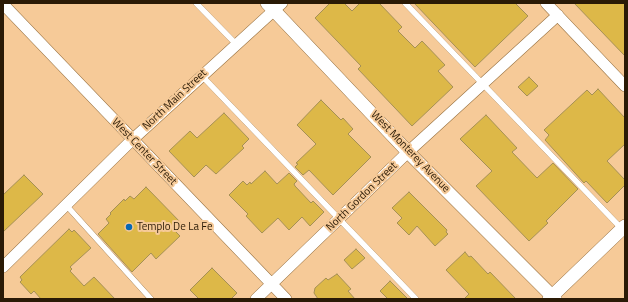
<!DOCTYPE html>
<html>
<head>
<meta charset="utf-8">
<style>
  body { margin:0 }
  #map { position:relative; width:628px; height:302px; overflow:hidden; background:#f6ca98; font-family:"Titillium Web",sans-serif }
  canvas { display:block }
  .frame { position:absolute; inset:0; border:4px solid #2a1a06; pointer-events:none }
</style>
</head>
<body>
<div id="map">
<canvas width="628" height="302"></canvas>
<div class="frame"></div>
</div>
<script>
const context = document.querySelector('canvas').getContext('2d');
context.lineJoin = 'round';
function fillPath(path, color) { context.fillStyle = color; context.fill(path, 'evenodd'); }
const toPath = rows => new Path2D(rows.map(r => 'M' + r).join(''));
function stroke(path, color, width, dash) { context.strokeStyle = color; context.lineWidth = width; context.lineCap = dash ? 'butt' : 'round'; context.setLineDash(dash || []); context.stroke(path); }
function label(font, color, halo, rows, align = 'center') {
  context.font = font + ' "Titillium Web",sans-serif'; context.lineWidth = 4; context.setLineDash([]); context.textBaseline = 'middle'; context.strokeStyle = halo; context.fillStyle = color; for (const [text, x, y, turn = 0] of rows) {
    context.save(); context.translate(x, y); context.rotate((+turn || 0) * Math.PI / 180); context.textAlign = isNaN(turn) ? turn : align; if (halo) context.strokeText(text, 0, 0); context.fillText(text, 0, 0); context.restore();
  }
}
const building = toPath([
  [330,3,344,3,352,11,360,3,379,3,402,27,398,31,415,48,422,41,445,65,438,71,453,87,412,126,358,69,361,66,315,18,330,3],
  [414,3,515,3,528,16,475,67,414,3],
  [574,3,625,3,625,56,574,3],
  [529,77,538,86,527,96,518,87,529,77],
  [598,89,625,118,625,144,607,161,625,180,625,185,607,203,586,181,584,183,545,140,549,135,544,130,587,90,592,95,598,89],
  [321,100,341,120,343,118,353,129,348,134,371,157,333,195,309,170,303,175,295,167,298,164,296,163,316,144,297,125,321,100],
  [224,113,249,139,242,146,244,148,216,174,206,165,194,177,169,151,190,131,197,138,224,113],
  [486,115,517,148,512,152,537,178,553,163,578,189,546,221,548,223,529,241,476,186,492,171,460,139,486,115],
  [265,171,277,184,289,173,297,181,294,184,295,186,311,203,313,201,324,212,310,226,302,217,289,230,278,218,262,233,246,216,248,214,229,195,243,181,247,185,250,182,251,184,265,171],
  [24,175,43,194,3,232,3,195,24,175],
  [146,187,183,225,176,232,180,236,156,259,151,253,132,272,98,234,109,223,106,219,111,214,110,213,124,199,125,201,130,196,134,199,146,187],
  [409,192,447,230,446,232,448,234,435,246,417,226,409,235,397,223,402,218,392,208,409,192],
  [69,229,72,232,74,230,91,248,70,267,72,269,70,271,84,286,94,277,115,299,41,299,34,291,31,294,20,282,22,280,20,277,69,229],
  [356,249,365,258,352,269,344,260,356,249],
  [465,252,469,257,471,256,488,274,490,272,516,299,464,299,469,294,446,270,465,252],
  [212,268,237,293,231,299,199,299,190,290,212,268],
  [337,274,351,289,348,291,355,299,318,299,314,293,315,288,326,278,328,280,337,274],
  [390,281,408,299,388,299,380,291,390,281]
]);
fillPath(building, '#ddb848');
stroke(building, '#a59055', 1);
const service = toPath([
  [196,3,236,44],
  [405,3,622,229],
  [202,76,416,299],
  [66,205,151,299]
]);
const minor = toPath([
  [546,3,625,86],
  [3,4,286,299],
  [3,267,132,140,282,3],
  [256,299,408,152,558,15]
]);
const tertiary = toPath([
  [267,3,408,152,555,299],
  [549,299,625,226]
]);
stroke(service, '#987140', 6);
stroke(minor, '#987140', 12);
stroke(tertiary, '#987140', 14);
stroke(service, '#fff', 5.5);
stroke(minor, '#fff', 11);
stroke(tertiary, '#fff', 13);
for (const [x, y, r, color] of [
  [129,227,4,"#0768b4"]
]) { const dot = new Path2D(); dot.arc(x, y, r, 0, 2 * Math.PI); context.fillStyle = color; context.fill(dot); stroke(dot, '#f6ca98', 1.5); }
label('11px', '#2a1a06', '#f6ca98', [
  ["North Main Street",175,100,-43],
  ["West Center Street",144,152,46],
  ["West Monterey Avenue",410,152,46],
  ["North Gordon Street",362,197,-44]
]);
label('11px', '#2a1a06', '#f6ca98', [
  ["Templo De La Fe",137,227]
], 'left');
</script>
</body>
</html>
